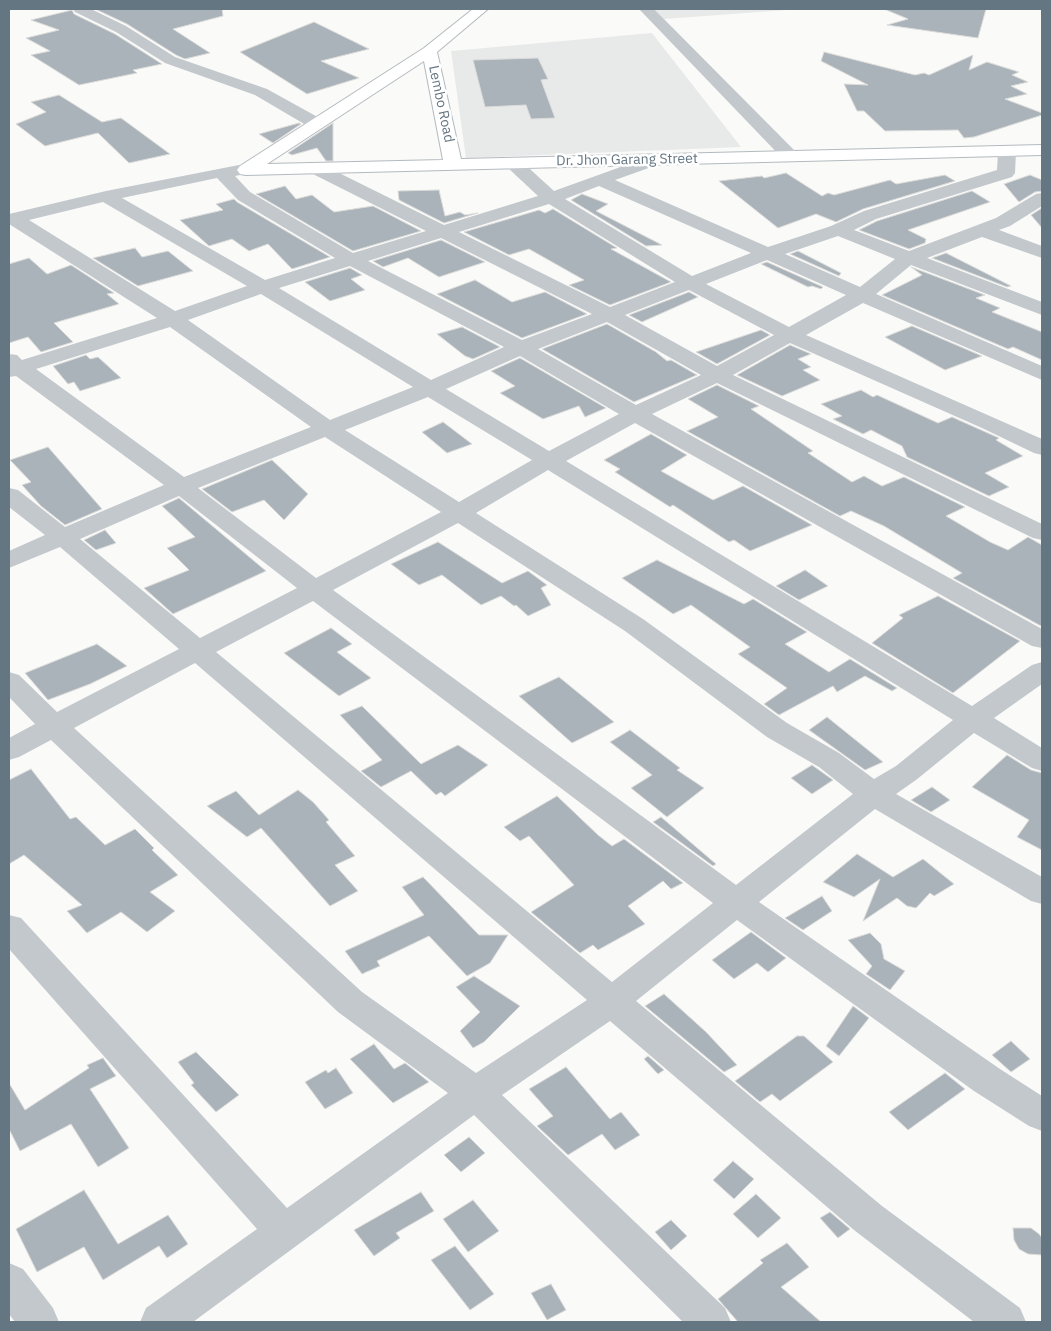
<!DOCTYPE html>
<html>
<head>
<meta charset="utf-8">
<style>
  body { margin:0 }
  #map { position:relative; width:1051px; height:1331px; overflow:hidden; background:#fafaf8; font-family:"IBM Plex Sans",sans-serif }
  canvas { display:block }
  .frame { position:absolute; inset:0; border:10px solid #657683; pointer-events:none }
</style>
</head>
<body>
<div id="map">
<canvas width="1051" height="1331"></canvas>
<div class="frame"></div>
</div>
<script>
const context = document.querySelector('canvas').getContext('2d');
context.lineJoin = 'round';
function fillPath(path, color) { context.fillStyle = color; context.fill(path, 'evenodd'); }
const toPath = rows => new Path2D(rows.map(r => 'M' + r).join(''));
function stroke(path, color, width, dash) { context.strokeStyle = color; context.lineWidth = width; context.lineCap = dash ? 'butt' : 'round'; context.setLineDash(dash || []); context.stroke(path); }
function label(font, color, halo, rows, align = 'center') {
  context.font = font + ' "IBM Plex Sans",sans-serif'; context.lineWidth = 5; context.setLineDash([]); context.textBaseline = 'middle'; context.strokeStyle = halo; context.fillStyle = color; for (const [text, x, y, turn = 0] of rows) {
    context.save(); context.translate(x, y); context.rotate((+turn || 0) * Math.PI / 180); context.textAlign = isNaN(turn) ? turn : align; if (halo) context.strokeText(text, 0, 0); context.fillText(text, 0, 0); context.restore();
  }
}
fillPath(toPath([
  [654,9,800,9,664,19],
  [652,33,741,147,466,158,451,51]
]), '#e8e9e9');
const building = toPath([
  [95,9,222,9,223,16,173,29,210,53,185,59,176,55,127,24,95,9],
  [884,9,986,9,978,38,887,25,908,19,884,9],
  [72,10,74,14,115,34,162,64,133,70,137,73,79,85,31,55,50,51,26,38,59,30,31,20,72,10],
  [314,22,369,49,321,61,359,78,307,94,240,52,314,22],
  [824,52,915,75,924,73,929,75,973,55,969,70,987,62,1019,72,1012,75,1028,82,1011,86,1027,94,1005,99,1042,113,1042,115,974,137,964,138,958,130,885,131,864,111,857,111,844,84,868,85,821,61,824,52],
  [538,58,548,79,541,80,555,118,531,119,526,105,485,107,473,60,538,58],
  [59,95,102,122,121,118,170,154,129,163,98,133,45,146,16,124,46,112,31,102,59,95],
  [299,123,301,124,273,143,259,134,299,123],
  [333,123,333,161,326,161,317,148,292,155,288,153,333,123],
  [786,173,822,196,828,193,834,195,890,180,896,184,945,175,955,181,863,209,836,222,816,214,778,228,719,181,762,176,764,178,786,173],
  [1030,175,1042,180,1042,191,1035,192,1019,202,1004,184,1030,175],
  [285,186,296,199,312,195,334,212,373,206,421,231,353,251,256,194,285,186],
  [439,190,445,216,460,212,465,215,478,213,444,223,399,200,398,191,439,190],
  [972,191,990,202,908,230,926,239,925,243,909,249,859,230,877,221,972,191],
  [582,194,608,204,596,211,662,245,646,246,571,200,582,194],
  [234,199,237,202,330,257,292,269,268,244,249,251,232,239,209,246,180,220,223,210,216,204,234,199],
  [1042,208,1042,228,1031,215,1042,208],
  [553,209,617,248,611,249,671,282,610,305,569,285,584,280,529,249,509,255,464,232,539,210,545,213,553,209],
  [441,240,485,262,439,277,408,258,383,267,373,261,441,240],
  [135,248,142,257,168,251,193,271,138,286,93,258,135,248],
  [798,251,841,273,839,276,790,254,798,251],
  [946,253,1011,286,1007,287,932,258,946,253],
  [29,258,47,274,71,265,114,293,107,294,119,304,54,323,73,342,41,352,28,337,9,343,9,264,29,258],
  [767,262,823,287,821,289,812,286,808,287,761,264,767,262],
  [911,267,985,295,976,298,1000,308,992,312,1042,332,1042,360,1013,347,1008,349,882,295,922,275,911,267],
  [350,268,362,275,351,279,365,290,330,301,305,282,350,268],
  [475,280,512,302,545,292,587,314,522,338,437,294,475,280],
  [689,292,698,297,642,322,629,315,689,292],
  [607,324,656,352,667,361,671,360,697,375,634,402,542,349,607,324],
  [912,326,982,356,945,370,885,337,912,326],
  [462,327,500,347,473,359,465,356,437,334,462,327],
  [761,330,770,335,717,364,696,352,761,330],
  [790,345,811,354,798,359,811,367,803,370,820,380,782,396,737,375,790,345],
  [86,355,90,359,98,357,121,378,80,391,74,382,68,384,53,366,86,355],
  [520,358,606,408,585,417,579,406,543,419,500,393,515,386,491,371,520,358],
  [717,385,759,406,751,409,813,451,808,453,852,482,864,476,882,486,904,477,965,507,946,516,990,542,1008,550,1028,537,1042,545,1042,625,1041,626,953,578,962,573,884,526,851,511,840,516,687,431,718,417,688,399,717,385],
  [861,390,873,397,877,395,938,423,952,417,999,438,996,440,1023,456,985,473,1009,487,989,496,907,457,902,446,871,430,863,434,833,419,842,416,821,404,861,390],
  [443,422,472,444,447,453,422,432,443,422],
  [651,434,687,455,661,471,713,500,743,486,812,525,750,551,734,540,729,542,673,505,670,507,615,472,620,469,604,460,651,434],
  [48,447,102,509,65,525,41,506,22,485,31,482,10,460,48,447],
  [272,460,308,494,284,520,264,500,232,512,202,489,272,460],
  [179,498,266,571,173,614,144,588,189,570,167,548,195,537,162,506,179,498],
  [105,530,116,543,96,550,84,540,105,530],
  [438,542,502,583,528,571,547,585,541,588,551,605,528,616,516,605,514,606,501,596,481,605,442,575,419,585,391,564,438,542],
  [657,560,744,604,753,599,807,632,785,644,829,672,850,659,897,688,892,691,865,676,837,692,833,686,779,715,764,704,787,688,738,654,750,647,691,605,673,614,622,578,657,560],
  [805,570,828,586,799,600,776,586,805,570],
  [938,596,1020,641,953,693,872,643,903,618,899,615,938,596],
  [331,628,352,644,337,652,371,678,339,696,284,653,331,628],
  [97,644,127,666,90,684,48,700,25,673,97,644],
  [559,677,614,722,572,743,519,696,559,677],
  [362,706,421,764,458,745,488,765,445,796,441,792,436,795,411,771,381,787,361,771,382,760,340,715,362,706],
  [827,717,883,762,865,770,809,730,827,717],
  [630,730,680,768,677,770,704,788,667,817,631,788,652,775,610,742,630,730],
  [1007,755,1031,770,1042,773,1042,850,1017,837,1029,820,972,787,1007,755],
  [812,765,833,780,812,794,791,778,812,765],
  [31,769,70,819,76,817,105,845,135,829,154,848,152,850,178,875,150,892,175,911,147,932,121,912,87,933,67,911,82,905,24,855,9,864,9,780,31,769],
  [932,787,950,800,931,812,911,800,932,787],
  [298,790,313,802,329,820,326,822,355,856,335,865,358,891,330,906,261,828,247,837,207,806,236,791,259,815,298,790],
  [557,796,598,835,612,846,624,839,683,883,671,889,663,881,628,906,645,924,598,950,593,945,580,953,531,912,574,885,529,836,520,841,504,827,557,796],
  [661,817,716,864,713,866,653,822,661,817],
  [857,854,893,877,923,859,954,884,934,896,930,893,916,908,907,906,897,898,863,921,880,879,854,897,823,882,857,854],
  [423,877,479,935,508,935,490,963,467,976,429,936,377,961,380,966,362,974,345,951,424,915,402,887,423,877],
  [822,896,832,911,803,930,785,918,822,896],
  [751,932,786,958,768,972,757,963,734,979,712,960,751,932],
  [870,933,881,944,884,959,905,971,890,990,866,974,872,966,848,940,870,933],
  [474,976,520,1006,484,1042,473,1048,460,1031,480,1012,456,987,474,976],
  [664,994,706,1032,737,1065,724,1072,645,1006,664,994],
  [853,1006,869,1018,839,1056,826,1046,853,1006],
  [797,1036,804,1036,833,1062,780,1101,772,1094,760,1102,735,1081,797,1036],
  [1011,1041,1030,1059,1011,1072,992,1055,1011,1041],
  [374,1044,394,1069,405,1063,429,1082,393,1103,350,1059,374,1044],
  [196,1052,239,1095,216,1112,191,1085,194,1083,178,1062,196,1052],
  [648,1056,664,1070,658,1074,644,1059,648,1056],
  [103,1058,116,1076,90,1089,129,1148,98,1167,71,1124,20,1151,9,1129,9,1083,25,1110,89,1068,87,1065,103,1058],
  [566,1067,610,1119,621,1112,640,1135,615,1150,602,1134,568,1155,537,1126,553,1116,529,1089,566,1067],
  [336,1068,353,1093,325,1109,305,1082,326,1070,328,1073,336,1068],
  [945,1073,965,1089,908,1130,889,1112,945,1073],
  [469,1137,485,1153,461,1172,444,1155,469,1137],
  [733,1161,754,1179,734,1199,713,1180,733,1161],
  [84,1190,118,1244,168,1215,188,1244,167,1258,159,1246,103,1280,84,1247,37,1272,16,1229,84,1190],
  [421,1192,434,1211,396,1233,400,1238,374,1256,354,1230,421,1192],
  [756,1194,781,1218,758,1238,733,1214,756,1194],
  [473,1200,499,1231,468,1252,443,1219,473,1200],
  [830,1212,850,1229,838,1238,820,1218,830,1212],
  [671,1220,687,1236,671,1250,655,1232,671,1220],
  [1013,1228,1031,1228,1039,1234,1042,1238,1042,1255,1028,1254,1019,1249,1014,1240,1013,1228],
  [787,1243,809,1267,781,1287,821,1322,738,1322,718,1299,763,1263,760,1260,787,1243],
  [455,1246,494,1294,470,1310,431,1260,455,1246],
  [551,1284,566,1310,547,1320,531,1293,551,1284]
]);
fillPath(building, '#aab3b9');
stroke(building, '#dcdcda', 1);
const secondary = toPath([
  [473,9,488,9,437,52,461,159,1042,145,1042,155,246,175,240,174,237,170,240,166,424,48,473,9],
  [424,61,443,160,267,164,424,61]
]);
stroke(secondary, '#b3babf', 2);
fillPath(toPath([
  [73,9,91,9,126,26,175,57,267,89,323,120,325,124,323,128,317,129,311,128,255,95,165,63,116,32,75,12,73,9],
  [639,9,654,9,796,152,799,156,796,160,790,161,784,160,639,9],
  [1007,147,1013,148,1016,152,1015,173,1012,177,876,219,854,230,909,251,996,218,1036,194,1042,193,1042,206,1010,226,999,230,1042,246,1042,258,982,237,927,258,1042,302,1042,315,911,265,876,294,1042,366,1042,380,863,303,806,335,1042,439,1042,455,1034,453,982,428,790,343,733,375,1042,524,1042,540,1033,538,717,383,652,414,1042,629,1042,648,1032,646,635,423,566,461,972,706,1032,665,1042,662,1042,684,994,718,1042,748,1042,771,1032,768,974,733,916,780,896,794,1042,877,1042,904,1031,901,875,809,759,902,1000,1069,1042,1096,1042,1131,1029,1126,974,1091,737,920,636,1001,882,1206,1020,1308,1026,1322,974,1322,854,1230,610,1021,502,1095,725,1308,731,1322,683,1322,474,1115,193,1322,140,1322,146,1308,257,1229,9,949,9,915,21,918,287,1208,448,1093,338,1012,51,740,19,757,9,760,9,738,35,724,9,697,9,672,19,675,57,712,179,649,60,547,9,568,9,551,45,535,9,507,9,488,18,490,65,527,164,485,16,376,9,377,9,354,17,355,22,360,157,318,9,224,9,214,106,191,239,165,245,166,248,170,245,174,235,176,250,192,353,253,426,231,309,172,306,168,309,164,315,163,321,164,444,225,538,196,507,167,504,163,507,159,513,158,519,159,554,191,651,156,657,157,660,161,657,165,615,180,768,247,831,226,864,211,997,170,998,152,1001,148,1007,147],
  [217,178,238,200,335,258,265,280,122,198,217,178],
  [599,186,751,253,692,276,565,199,599,186],
  [103,202,247,286,175,311,29,220,103,202],
  [549,204,675,282,610,307,459,232,549,204],
  [838,236,895,259,860,287,785,254,838,236],
  [441,238,592,314,522,340,368,261,441,238],
  [767,260,846,295,789,327,706,284,767,260],
  [350,266,504,347,431,380,279,288,350,266],
  [689,290,774,335,717,366,625,315,689,290],
  [261,294,413,387,330,420,188,320,261,294],
  [607,322,701,375,636,405,538,349,607,322],
  [170,327,311,427,184,477,36,369,170,327],
  [520,356,619,414,549,451,446,389,520,356],
  [428,397,532,460,459,502,345,430,428,397],
  [325,437,441,512,316,578,198,488,325,437],
  [548,470,953,720,896,766,874,779,839,753,787,723,643,619,476,513,548,470],
  [179,496,297,588,200,638,80,539,179,496],
  [458,523,625,631,767,737,819,767,853,794,736,885,333,590,458,523],
  [313,601,713,903,612,982,216,652,313,601],
  [195,663,587,1000,476,1073,362,992,74,728,195,663],
  [9,1263,23,1269,53,1308,59,1322,15,1322,9,1314,9,1263]
]), '#c3c8cc');
fillPath(secondary, '#fff');
label('14px', '#657683', '#fff', [
  ["Lembo Road",441,104,78],
  ["Dr. Jhon Garang Street",627,160,-1]
]);
</script>
</body>
</html>
